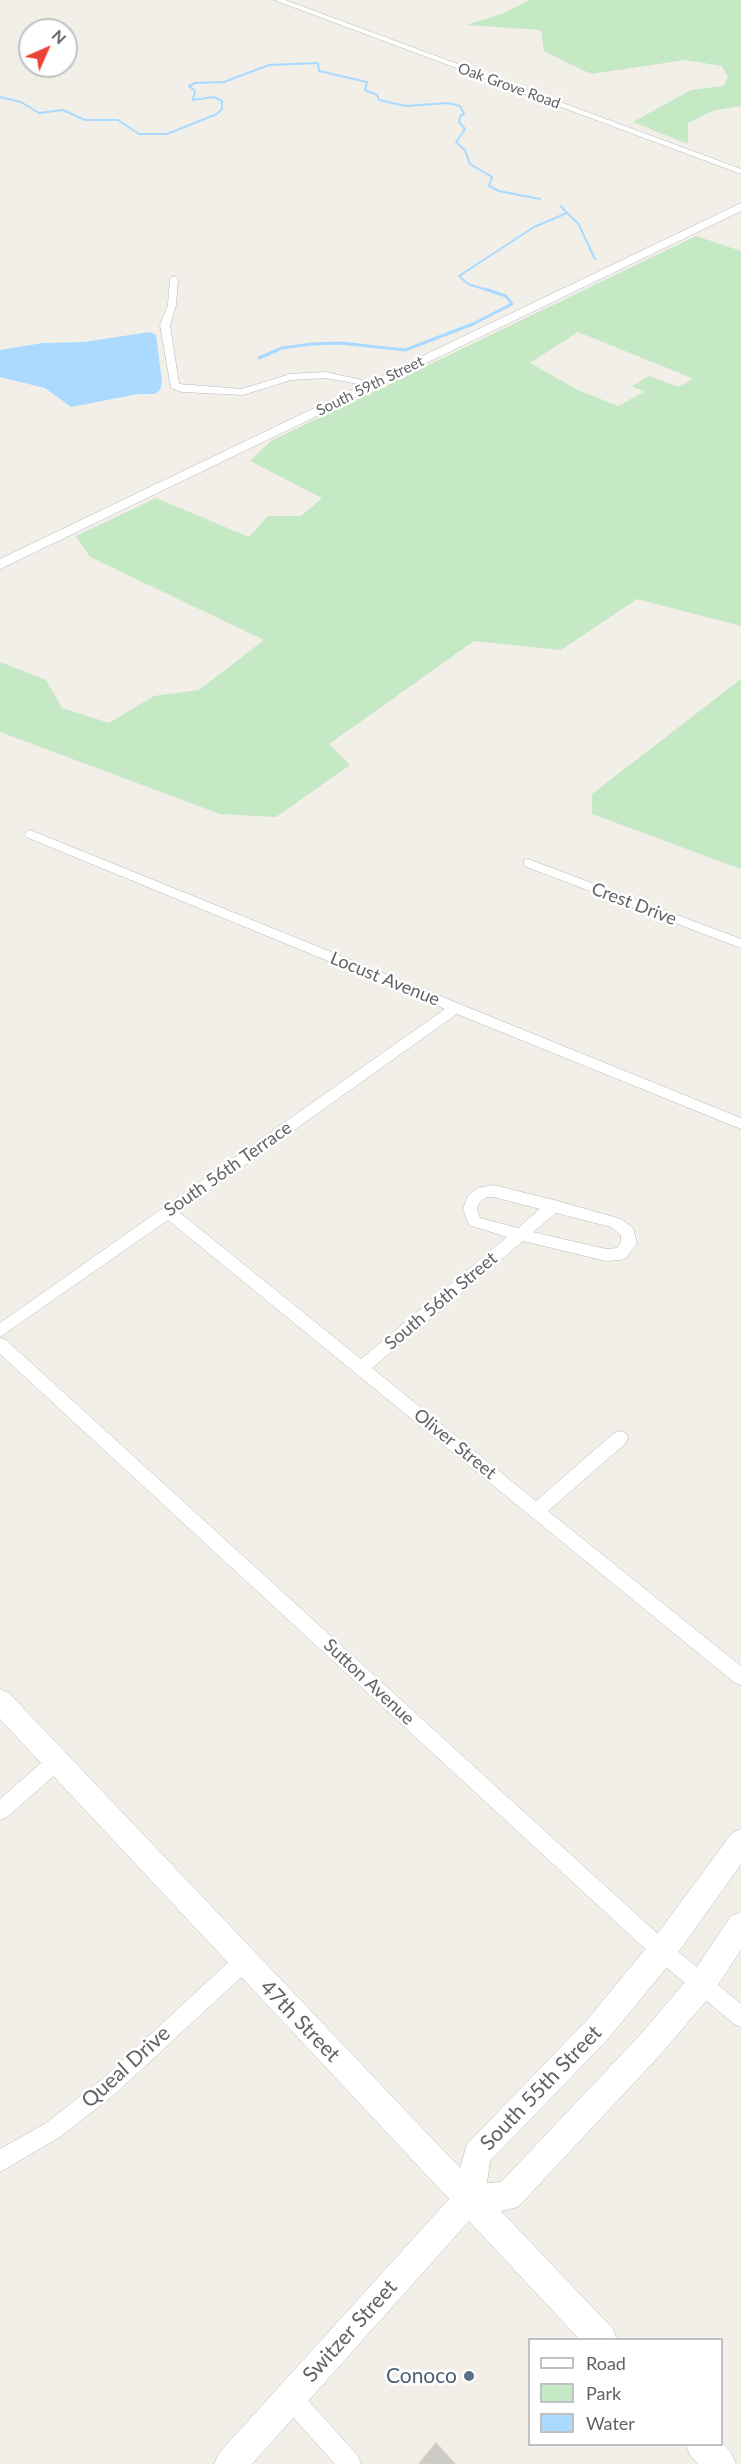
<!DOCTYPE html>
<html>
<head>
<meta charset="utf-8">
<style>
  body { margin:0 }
  #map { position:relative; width:741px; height:2464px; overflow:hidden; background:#f1efe8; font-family:Lato,sans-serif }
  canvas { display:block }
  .legend { position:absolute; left:528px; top:2338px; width:195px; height:108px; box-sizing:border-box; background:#fff; border:2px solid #bfc1c3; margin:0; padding:8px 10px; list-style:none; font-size:18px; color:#5f6368 }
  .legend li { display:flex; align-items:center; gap:12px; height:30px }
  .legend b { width:30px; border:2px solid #bfc1c3 }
  .north { position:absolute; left:18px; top:18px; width:60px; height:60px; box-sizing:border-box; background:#fff; border:2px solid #bfc1c3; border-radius:50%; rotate:45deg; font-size:16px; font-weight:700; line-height:24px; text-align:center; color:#5f6368 }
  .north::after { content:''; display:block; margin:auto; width:21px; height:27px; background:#ea4335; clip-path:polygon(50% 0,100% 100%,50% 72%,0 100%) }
</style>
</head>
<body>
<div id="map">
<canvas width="741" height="2464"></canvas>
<ul class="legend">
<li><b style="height:8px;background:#fff"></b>Road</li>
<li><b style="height:16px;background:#c5e8c5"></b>Park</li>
<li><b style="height:16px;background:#aadaff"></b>Water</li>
</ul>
<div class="north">N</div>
</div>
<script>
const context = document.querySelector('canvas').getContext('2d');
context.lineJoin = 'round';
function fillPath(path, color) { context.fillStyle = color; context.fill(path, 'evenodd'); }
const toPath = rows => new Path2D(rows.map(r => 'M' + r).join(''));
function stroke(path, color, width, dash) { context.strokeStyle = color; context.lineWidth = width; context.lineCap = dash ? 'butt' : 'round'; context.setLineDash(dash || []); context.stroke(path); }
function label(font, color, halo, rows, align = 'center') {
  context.font = font + ' Lato,sans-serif'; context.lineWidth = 5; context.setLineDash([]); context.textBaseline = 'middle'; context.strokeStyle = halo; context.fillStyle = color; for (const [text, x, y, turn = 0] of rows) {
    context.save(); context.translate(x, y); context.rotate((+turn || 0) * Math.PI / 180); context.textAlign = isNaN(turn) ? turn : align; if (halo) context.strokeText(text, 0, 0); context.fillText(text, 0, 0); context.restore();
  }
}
fillPath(toPath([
  [530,0,741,0,741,106,712,111,688,123,688,144,633,122,691,90,723,86,728,77,722,66,685,60,591,74,544,51,541,30,466,25,502,14],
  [696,236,741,251,741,626,637,599,561,650,474,641,329,744,350,765,276,817,220,814,0,732,0,662,46,680,62,708,109,723,154,696,199,690,264,640,90,557,76,536,156,498,249,537,268,516,301,516,322,498,250,461,271,441],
  [578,332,692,378,692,379,678,387,649,376,632,386,644,392,618,406,578,390,530,363],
  [741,679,741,869,592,814,592,794]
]), '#c5e8c5');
fillPath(toPath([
  [150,332,156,335,162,382,160,390,155,394,138,394,71,407,45,388,0,377,0,350,43,343,84,342]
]), '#aadaff');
stroke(toPath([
  [0,97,21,102,39,113,63,110,85,120,118,120,139,134,167,134,217,114,222,109,222,101,214,97,193,100,195,91,189,86,195,83,224,82,269,65,318,63,319,71,367,82,365,90,377,95,379,100,406,106,447,103,460,106,464,114,460,116,459,122,465,129,456,142,465,150,470,164,492,177,489,186,499,191,540,199],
  [567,213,578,223,595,259],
  [490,291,468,284,459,276,534,227,567,213,561,206]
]), '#aadaff', 2);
stroke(toPath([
  [259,358,282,348,311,344,341,343,405,350,473,324,512,304,506,296,485,289]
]), '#aadaff', 3);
const building = toPath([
  [436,2443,455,2464,419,2464,436,2443]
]);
fillPath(building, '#cccac5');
stroke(building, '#d6d1c6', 1.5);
const street = toPath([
  [274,0,285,0,741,169,741,174,274,0],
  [174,276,178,279,176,305,170,325,179,384,242,389,290,374,325,372,381,384,376,387,325,378,291,380,243,395,182,392,171,388,160,325,168,305,170,279,174,276],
  [30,830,741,1118,741,1129,457,1014,179,1212,361,1359,507,1237,469,1225,463,1209,468,1196,478,1188,493,1185,554,1200,621,1219,633,1228,637,1243,626,1258,621,1260,606,1261,523,1241,372,1368,536,1501,614,1433,620,1431,626,1433,628,1438,626,1443,548,1511,741,1666,741,1685,735,1683,168,1220,0,1337,0,1323,445,1009,26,837,24,834,30,830],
  [487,1197,493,1197,540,1209,518,1228,480,1218,477,1209,479,1203,487,1197],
  [556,1213,611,1227,621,1235,621,1242,617,1248,606,1249,533,1232,556,1213],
  [528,859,741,939,741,948,524,866,524,860,528,859],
  [0,1338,6,1340,669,1944,741,2004,741,2027,734,2024,655,1958,0,1354,0,1338],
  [57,1752,64,1755,66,1761,64,1767,7,1817,0,1820,0,1799,50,1755,57,1752],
  [243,1952,250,1955,253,1962,250,1969,115,2094,60,2137,0,2172,0,2149,46,2123,101,2080,236,1955,243,1952],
  [290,2386,298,2389,358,2456,361,2464,335,2464,282,2405,279,2397,282,2389,290,2386]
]);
const secondary = toPath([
  [741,203,741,211,0,569,0,559,741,203],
  [0,1689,9,1693,460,2168,467,2144,587,2020,652,1941,732,1833,741,1829,741,1864,672,1961,607,2040,490,2161,487,2183,501,2182,640,2035,692,1974,731,1916,741,1912,741,1950,712,1994,660,2055,533,2191,518,2207,501,2211,613,2329,617,2340,580,2340,469,2221,252,2464,214,2464,219,2453,449,2199,0,1719,0,1689],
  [722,2442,731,2453,736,2464,698,2464,690,2455,685,2444,722,2444,722,2442]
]);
stroke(street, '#b5b8bc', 1);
stroke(secondary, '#b6babf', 1);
fillPath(street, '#fff');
fillPath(secondary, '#fff');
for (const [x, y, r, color] of [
  [469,2376,6,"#5c6f8a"]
]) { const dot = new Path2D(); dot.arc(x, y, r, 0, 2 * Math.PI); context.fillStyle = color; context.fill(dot); stroke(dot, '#fff', 2); }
label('15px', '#5f6368', '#fff', [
  ["Oak Grove Road",509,86,20],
  ["South 59th Street",370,386,-26]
]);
label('18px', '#5f6368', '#fff', [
  ["Crest Drive",634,904,21],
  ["Locust Avenue",385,979,22],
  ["South 56th Terrace",228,1169,-35],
  ["South 56th Street",441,1301,-40],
  ["Oliver Street",455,1444,39],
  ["Sutton Avenue",369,1682,43]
]);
label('21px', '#5f6368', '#fff', [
  ["47th Street",300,2021,46],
  ["Queal Drive",126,2067,-42],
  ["South 55th Street",541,2088,-46],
  ["Switzer Street",350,2331,-48]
]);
label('21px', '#4e5e75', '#fff', [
  ["Conoco",457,2376]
], 'right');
</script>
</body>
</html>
